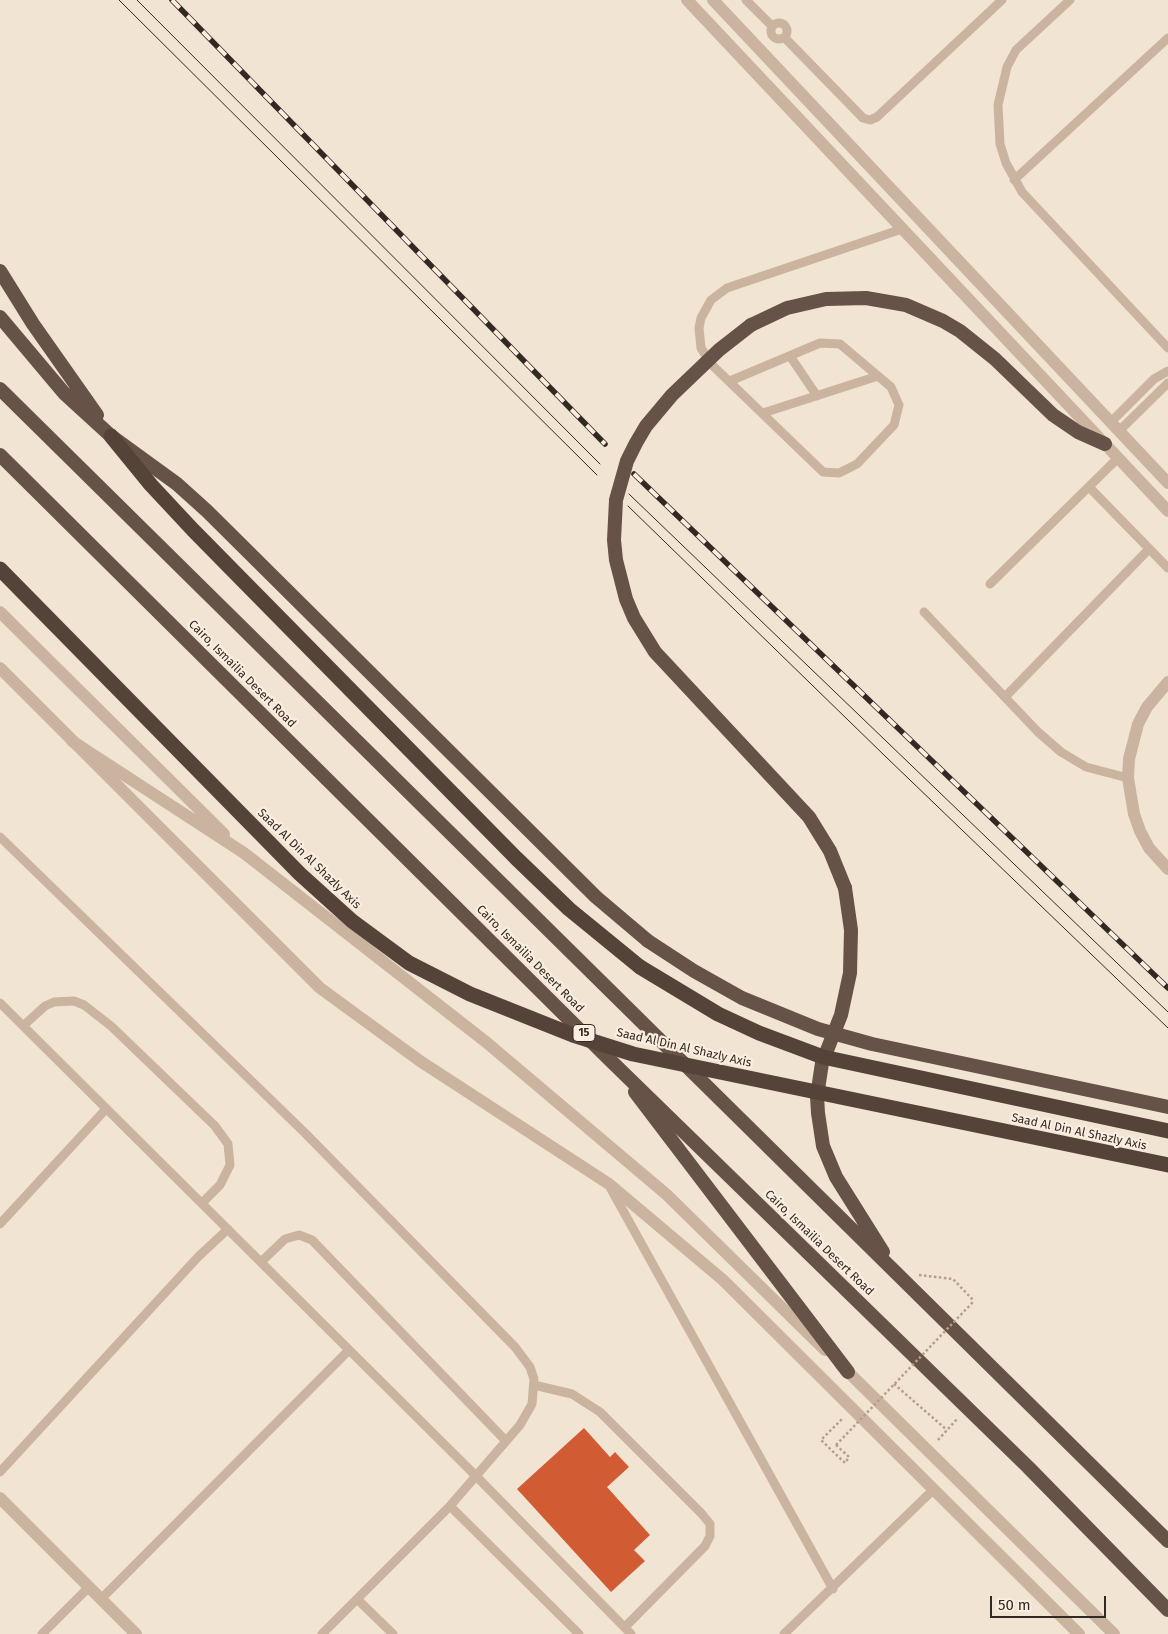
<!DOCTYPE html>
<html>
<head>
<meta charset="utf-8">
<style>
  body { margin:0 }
  #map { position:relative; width:1168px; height:1634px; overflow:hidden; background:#f2e4d3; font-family:"Fira Sans",sans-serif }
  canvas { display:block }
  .scale { position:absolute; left:990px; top:1596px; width:116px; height:22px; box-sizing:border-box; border:2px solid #332923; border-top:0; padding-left:6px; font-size:15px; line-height:18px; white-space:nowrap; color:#332923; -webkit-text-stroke:4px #faeee0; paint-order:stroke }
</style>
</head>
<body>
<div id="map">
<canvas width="1168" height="1634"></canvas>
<div class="scale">50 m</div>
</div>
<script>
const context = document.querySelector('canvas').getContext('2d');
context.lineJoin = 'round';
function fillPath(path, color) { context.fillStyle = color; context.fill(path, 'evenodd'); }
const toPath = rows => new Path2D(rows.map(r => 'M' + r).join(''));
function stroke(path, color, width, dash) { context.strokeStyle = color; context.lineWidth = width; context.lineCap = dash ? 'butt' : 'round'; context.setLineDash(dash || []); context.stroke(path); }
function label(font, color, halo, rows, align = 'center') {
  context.font = font + ' "Fira Sans",sans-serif'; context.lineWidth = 4.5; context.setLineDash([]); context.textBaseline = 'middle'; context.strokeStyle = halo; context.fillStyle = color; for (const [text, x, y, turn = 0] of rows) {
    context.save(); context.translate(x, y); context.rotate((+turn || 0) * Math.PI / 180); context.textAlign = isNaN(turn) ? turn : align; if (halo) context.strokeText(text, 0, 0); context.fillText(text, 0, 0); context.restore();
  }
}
fillPath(toPath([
  [584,1428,610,1457,615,1452,629,1467,607,1487,650,1535,634,1550,645,1561,611,1592,517,1489]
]), '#d15c33');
stroke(toPath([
  [919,1275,953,1279,974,1301],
  [894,1384,947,1430],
  [938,1440,958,1418],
  [836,1445,849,1457,845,1463,821,1440,843,1418]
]), '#b69e89', 2.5, [2.5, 2.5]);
stroke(toPath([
  [746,0,772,26],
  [1070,0,1016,50,1007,67,998,105,1000,144,1006,163,1022,192,1168,348],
  '771 31a8 8 0 1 1 16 0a8 8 0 1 1-16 0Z',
  [785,38,863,118,870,120,877,117,1002,0],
  [1014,180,1168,38],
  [790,356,817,396],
  [730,381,820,343,840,344,891,387,899,405,894,425,857,464,839,473,823,472,712,365,701,348,699,328,701,318,711,300,727,288,902,229],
  [763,413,878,376],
  [1111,422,1154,379,1168,371],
  [1119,431,1168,383],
  [1089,487,1168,568],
  [990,584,1118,458],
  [924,612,1038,732,1061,752,1086,767,1128,778],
  [1005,697,1149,549],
  [0,837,305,1133,515,1347,530,1367,534,1379,532,1404,520,1425,450,1506,322,1634],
  [0,1003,476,1476,631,1634],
  [23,1026,45,1006,54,1002,74,1001,84,1005,111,1026,215,1126,228,1144,230,1165,220,1185,202,1203],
  [611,1189,833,1589],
  [0,1224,106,1109],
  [261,1262,285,1239,299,1235,312,1240,506,1441],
  [534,1385,572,1394,600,1412,702,1514,710,1524,710,1536,705,1546,625,1627],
  [0,1472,198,1257,228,1229],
  [450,1506,579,1634],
  [101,1599,349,1350],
  [357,1599,393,1634],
  [42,1634,89,1587],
  [784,1634,933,1490]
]), '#cbb49f', 9);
stroke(toPath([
  [0,668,320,988,420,1061,609,1184,723,1280,1079,1634]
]), '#cbb49f', 12);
stroke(toPath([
  [687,0,1168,511],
  [713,0,1168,483],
  [0,612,224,834],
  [1168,682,1147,707,1138,724,1129,759,1128,778,1134,814,1140,831,1149,848,1168,869],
  [72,741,244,853,486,1042,666,1194,825,1350],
  [841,1365,1114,1634],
  [0,1498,136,1634]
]), '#cbb49f', 12);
stroke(toPath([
  [0,271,33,324,97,415],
  [0,317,64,393,111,436,177,484,207,511,596,897,648,941],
  [751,325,787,308,826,299,866,298,906,305,943,321,960,331,995,359,1053,415,1078,432,1105,444],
  [0,389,1168,1541],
  [0,455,610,1060,1028,1467,1168,1610],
  [845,888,851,930,850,973,841,1015,822,1063,817,1096,818,1113,823,1146,836,1177,883,1252],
  [635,1092,848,1372]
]), '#665246', 14);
stroke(toPath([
  [111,436,151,485,193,530,516,858,569,909,640,967]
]), '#55433a', 15);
stroke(toPath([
  [119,0,597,475],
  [137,0,600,464],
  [629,494,1168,1012],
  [628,506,885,756,1168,1028]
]), '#332923', 1);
const rail = toPath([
  [172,0,605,444],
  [634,474,1168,988]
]);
stroke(rail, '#332923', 5.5);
stroke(rail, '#faeee0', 4, [11]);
stroke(toPath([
  [836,1445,974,1301]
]), '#b69e89', 2.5, [2.5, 2.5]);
stroke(toPath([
  [751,325,719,350,672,395,646,426,636,443,627,461,616,500,614,540,616,560,626,599,634,618,655,652,809,817,830,851,845,888],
  [648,941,694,971,742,998,818,1029,872,1044,1168,1107]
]), '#665246', 14);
stroke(toPath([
  [0,569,300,874,352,921,409,963,470,994,573,1035,633,1054,1168,1165],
  [640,967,718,1014,759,1033,823,1057,1168,1131]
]), '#55433a', 15);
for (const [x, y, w] of [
  [584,1033,22]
]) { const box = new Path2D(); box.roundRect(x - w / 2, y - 8.5, w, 17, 4); context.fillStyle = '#faeee0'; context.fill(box); stroke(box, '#332923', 1); }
label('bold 11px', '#332923', null, [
  ["15",584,1033]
]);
label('12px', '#332923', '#faeee0', [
  ["Cairo, Ismailia Desert Road",242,674,45],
  ["Saad Al Din Al Shazly Axis",309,859,44],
  ["Cairo, Ismailia Desert Road",530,959,45],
  ["Saad Al Din Al Shazly Axis",684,1048,13],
  ["Saad Al Din Al Shazly Axis",1079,1132,12],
  ["Cairo, Ismailia Desert Road",819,1243,44]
]);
</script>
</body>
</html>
